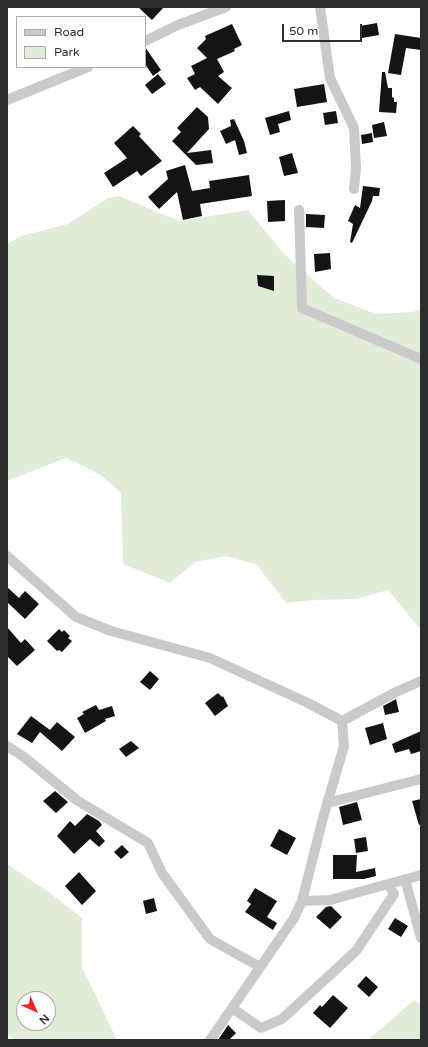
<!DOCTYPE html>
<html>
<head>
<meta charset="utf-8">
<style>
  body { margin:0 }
  #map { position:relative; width:428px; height:1047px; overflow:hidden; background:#fff; font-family:"Varela Round",sans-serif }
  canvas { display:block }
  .frame { position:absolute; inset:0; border:8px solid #2d2d2d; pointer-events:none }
  .legend { position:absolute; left:16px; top:16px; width:130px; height:52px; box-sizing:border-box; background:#fff; border:1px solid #ababab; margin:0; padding:5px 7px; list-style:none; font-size:12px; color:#2d2d2d }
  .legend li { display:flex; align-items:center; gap:8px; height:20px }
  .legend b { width:20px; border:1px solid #ababab }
  .north { position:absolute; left:16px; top:991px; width:40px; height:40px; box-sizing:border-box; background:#fff; border:1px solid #ababab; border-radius:50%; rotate:135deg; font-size:11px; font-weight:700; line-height:16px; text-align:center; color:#2d2d2d }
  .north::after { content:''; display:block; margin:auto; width:14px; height:18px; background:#f12722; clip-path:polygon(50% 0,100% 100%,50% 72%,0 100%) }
  .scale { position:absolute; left:282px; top:24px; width:80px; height:18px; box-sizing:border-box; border:2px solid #2d2d2d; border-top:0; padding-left:5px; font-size:12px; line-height:14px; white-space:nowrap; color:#2d2d2d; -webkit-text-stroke:3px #fff; paint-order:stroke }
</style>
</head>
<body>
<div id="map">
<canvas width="428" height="1047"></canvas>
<div class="frame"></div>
<ul class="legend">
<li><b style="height:5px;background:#cacaca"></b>Road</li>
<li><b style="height:11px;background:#e1ecd9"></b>Park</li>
</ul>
<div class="north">N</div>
<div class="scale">50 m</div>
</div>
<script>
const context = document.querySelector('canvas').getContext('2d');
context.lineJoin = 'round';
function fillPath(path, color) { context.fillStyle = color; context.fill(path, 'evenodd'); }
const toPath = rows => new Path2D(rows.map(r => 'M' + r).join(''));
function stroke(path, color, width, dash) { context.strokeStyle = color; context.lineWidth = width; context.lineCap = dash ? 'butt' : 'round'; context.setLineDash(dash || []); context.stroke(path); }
fillPath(toPath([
  [119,196,179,221,248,210,284,254,334,298,376,314,412,312,421,310,421,628,416,624,388,590,355,599,314,600,286,603,257,565,227,556,195,562,170,583,123,564,121,493,102,476,66,458,7,481,7,244,21,236,68,224,108,198],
  [7,864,50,893,82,918,82,967,117,1040,14,1040,7,1033],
  [24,999,48,999,48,1023,24,1023],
  [414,1000,421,1004,421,1040,368,1040]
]), '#e1ecd9');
fillPath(toPath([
  [138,7,164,7,152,20],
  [377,23,379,35,362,38,360,26],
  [232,24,242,45,234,49,235,51,217,59,224,72,218,76,232,88,218,104,200,87,195,90,187,78,195,74,191,66,207,58,197,48,206,39,205,36],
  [395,34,421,38,421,50,406,48,401,75,388,73],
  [145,47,161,70,153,76,145,64],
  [382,72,385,72,388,88,392,88,392,97,394,98,394,102,397,102,396,113,379,112],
  [158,74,166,84,152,94,145,85],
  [324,84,327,102,297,107,294,89],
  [197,107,208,117,209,129,187,153,211,150,213,163,196,165,172,141,181,132,177,128],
  [289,111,291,120,278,124,280,132,270,135,265,118],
  [336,111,338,123,325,125,323,113],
  [234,119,244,141,247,153,239,155,235,140,226,144,220,131,231,126,230,120],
  [384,122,387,136,374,138,372,125],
  [133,126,141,134,139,136,162,161,141,176,137,171,113,187,104,173,127,158,114,143],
  [372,133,373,142,362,144,361,135],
  [292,153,298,173,284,176,279,157],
  [185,165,192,191,210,188,209,181,249,175,252,196,200,204,202,216,183,220,177,192,159,209,148,197,168,179,166,171],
  [363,186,380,188,379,196,373,196,372,201,352,243,350,242,353,224,348,221,355,205,360,208],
  [285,200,285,221,268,222,267,201],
  [306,214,325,215,324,228,306,227],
  [330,253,331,269,315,272,314,254],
  [257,275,274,276,274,291,258,286],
  [7,587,19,598,25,591,39,604,25,619,7,602],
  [7,627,21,643,25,639,35,650,17,666,7,656],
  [59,629,62,632,64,630,70,636,68,638,72,641,62,652,59,650,57,651,47,641],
  [150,671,159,679,150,690,140,682],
  [218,693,222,697,223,696,228,706,215,716,205,703],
  [396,699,399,712,385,715,383,706],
  [96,705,99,710,112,706,115,716,105,719,106,721,85,733,77,718,84,714,82,712],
  [31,716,50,730,57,722,75,737,62,751,40,732,32,743,17,734],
  [383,723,387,739,370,745,365,728],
  [421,731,421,751,411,754,409,749,395,753,392,744],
  [131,741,139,748,126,757,119,749],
  [55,791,68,802,56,813,43,801],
  [421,799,421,824,419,825,412,801],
  [357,802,362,820,343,825,339,807],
  [87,814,99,821,102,825,96,831,105,841,99,847,90,839,74,854,57,836,70,821,75,826],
  [279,829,296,838,287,855,270,846],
  [366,837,368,851,356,853,354,839],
  [122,845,129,852,121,859,114,852],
  [333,855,357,855,356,872,375,868,376,876,364,879,333,879],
  [79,872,96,891,82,905,65,886],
  [255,888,277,901,267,917,277,923,273,930,245,912,251,904,247,901],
  [154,898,157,911,146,914,143,901],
  [331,906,342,917,330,929,316,917,326,907],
  [395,918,408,926,401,937,388,929],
  [366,976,378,987,369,997,357,986],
  [333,995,348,1008,330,1028,313,1013,320,1005,322,1007],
  [228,1025,236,1033,229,1040,218,1040]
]), '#141414');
stroke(toPath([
  [320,7,330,78,354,128,356,168,354,189],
  [145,41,178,25,226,7],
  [7,100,88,67],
  [299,210,302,308,421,359],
  [7,556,76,617,111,631,210,658,308,703,342,721,344,746,323,818,302,901,294,918,210,1040],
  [342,721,396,692,421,681],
  [7,746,24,757,78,801,148,843,162,873,210,939,260,967],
  [327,803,421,779],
  [405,879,421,938],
  [302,901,330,900,421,875],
  [232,1008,261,1028,282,1019,356,951,394,894,388,884]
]), '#cacaca', 10);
</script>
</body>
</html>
